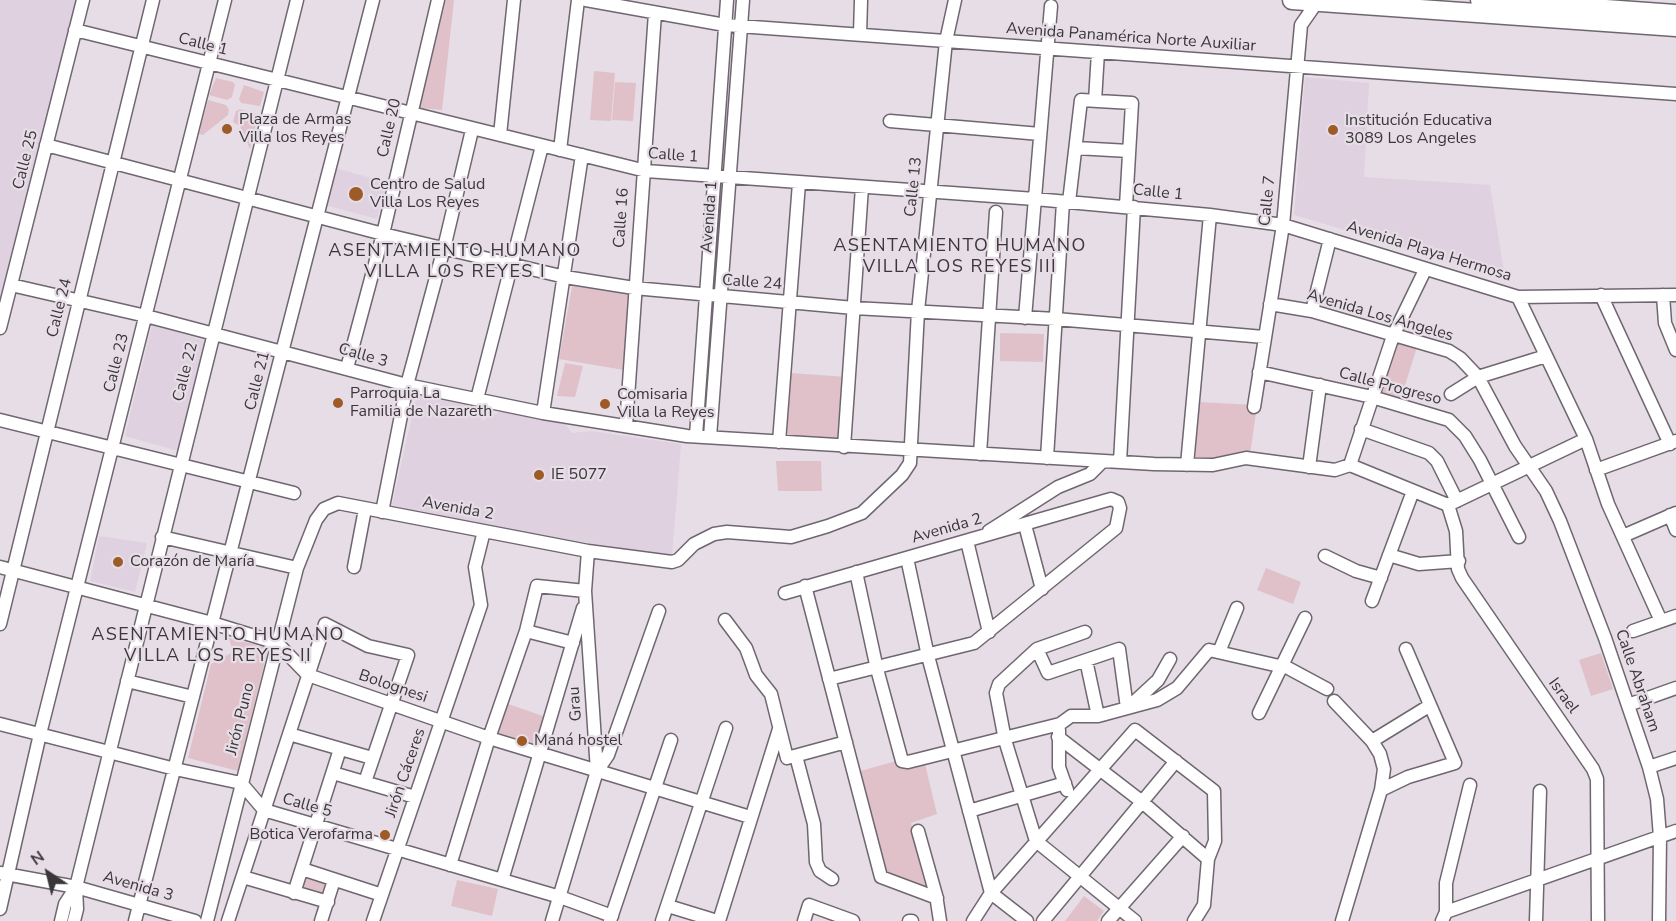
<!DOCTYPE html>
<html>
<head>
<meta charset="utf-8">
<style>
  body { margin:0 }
  #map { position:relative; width:1676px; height:921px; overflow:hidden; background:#e6dde6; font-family:"Nunito Sans",sans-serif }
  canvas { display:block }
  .north { position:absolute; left:18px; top:843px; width:60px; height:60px; -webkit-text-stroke:4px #e6dde6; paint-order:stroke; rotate:325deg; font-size:16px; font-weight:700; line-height:24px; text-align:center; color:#3a373a }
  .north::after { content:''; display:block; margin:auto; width:21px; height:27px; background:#3a373a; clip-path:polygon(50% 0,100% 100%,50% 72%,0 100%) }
</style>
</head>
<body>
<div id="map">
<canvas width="1676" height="921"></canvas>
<div class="north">N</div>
</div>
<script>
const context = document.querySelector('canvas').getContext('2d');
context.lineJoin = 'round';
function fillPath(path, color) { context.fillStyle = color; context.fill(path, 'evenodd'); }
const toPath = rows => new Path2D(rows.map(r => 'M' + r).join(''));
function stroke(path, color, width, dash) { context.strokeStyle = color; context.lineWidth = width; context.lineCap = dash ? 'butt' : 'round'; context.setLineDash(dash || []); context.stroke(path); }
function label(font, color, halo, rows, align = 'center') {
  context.font = font + ' "Nunito Sans",sans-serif'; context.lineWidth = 4.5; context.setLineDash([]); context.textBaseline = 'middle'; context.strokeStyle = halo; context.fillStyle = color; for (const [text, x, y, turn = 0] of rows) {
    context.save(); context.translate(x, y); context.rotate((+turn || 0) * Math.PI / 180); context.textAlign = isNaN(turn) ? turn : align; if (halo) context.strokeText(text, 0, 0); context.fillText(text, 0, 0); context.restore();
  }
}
fillPath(toPath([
  [0,0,76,0,0,300],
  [1305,77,1369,83,1364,177,1490,185,1505,277,1294,215],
  [335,168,386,182,377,219,325,205],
  [152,325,206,341,178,451,125,436],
  [417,394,477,405,482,421,501,411,565,424,572,433,591,431,681,444,672,556,515,531,392,505],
  [99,536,147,543,135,592,90,581]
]), '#dfd1e0');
fillPath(toPath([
  [446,0,454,0,442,110,420,108],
  [594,71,615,73,611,121,590,120],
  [216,78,233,82,235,85,232,97,227,100,209,95],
  [615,82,636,83,633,121,612,120],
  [244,85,264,92,260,106,241,103,239,99],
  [208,100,226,105,229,110,228,115,203,135,199,134],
  [240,109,258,115,250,149,240,126,233,122,236,111],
  [573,281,630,292,624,370,559,359],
  [1000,333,1044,334,1043,362,1000,361],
  [1394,342,1418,344,1400,401,1377,393],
  [565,363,583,366,575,397,557,396],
  [791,373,847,377,842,442,787,436],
  [1199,402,1257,405,1250,455,1195,463],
  [776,461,821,461,822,491,778,491],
  [1266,568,1301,582,1293,604,1257,590],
  [229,638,268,648,238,771,188,758,211,664,233,652],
  [1601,653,1613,689,1591,696,1579,660],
  [505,703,549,718,540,745,495,732],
  [896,761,899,767,908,769,925,764,937,814,911,823,930,885,929,891,885,875,857,772],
  [305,873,333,881,328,899,300,890],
  [457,880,498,889,492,916,451,906],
  [1084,896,1104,911,1097,921,1065,921]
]), '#e0c1c9');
const minor = toPath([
  [586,0,725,25,1676,94],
  [75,30,646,171,1035,199,1210,215,1283,225,1518,297,1676,295],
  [860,35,861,0],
  [1095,101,1098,52],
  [890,121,1040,134],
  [500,135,514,0],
  [46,145,383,234,565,277,634,288,854,308,1056,319,1264,337],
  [1076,148,1129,151],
  [560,150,578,0],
  [1069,202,1081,100,1132,103,1126,206],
  [11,285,146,316,407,385,543,413,687,436,1154,464,1213,465,1246,458,1335,470,1350,465,1448,505,1586,439],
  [1601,295,1670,444],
  [1663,295,1665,323,1676,350],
  [1518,297,1586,439,1608,504,1661,621],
  [1270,304,1312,311,1449,351,1460,358,1478,377,1515,446,1546,491,1560,521,1605,638,1649,767,1657,799,1660,837,1659,921],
  [1312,311,1330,239],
  [1025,318,1051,6],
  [0,328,83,0],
  [347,368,383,234,438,0],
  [1259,372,1372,397,1449,420,1465,436,1480,460,1519,537],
  [1451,394,1478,377,1546,356],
  [477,399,542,146],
  [1254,407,1283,225,1301,25,1317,2],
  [543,413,582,155],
  [0,420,294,493],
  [626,426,655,13],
  [1361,429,1429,453,1437,461,1457,501],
  [696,436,727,0],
  [710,437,743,0],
  [779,442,799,183],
  [844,447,862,187],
  [980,454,996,212],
  [1047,458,1063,202],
  [1120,462,1134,207],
  [1187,465,1210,215],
  [1350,465,1393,336,1425,270],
  [1309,467,1320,385],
  [1596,470,1676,441],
  [1448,505,1456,531,1458,569,1462,578,1593,769,1597,779,1598,921],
  [382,512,407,385,444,248,472,130],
  [1670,515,1676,530],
  [1025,525,1042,589],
  [989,531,1058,487,1090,474,1103,461],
  [1623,536,1676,513],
  [162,537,297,568],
  [967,541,989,632],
  [1389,555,1419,564,1459,561],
  [1325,556,1356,571,1381,578],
  [907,558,928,656,991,893,1027,921],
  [0,567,212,623,277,643,308,675,489,738,750,817],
  [354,567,365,509],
  [856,572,877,669,902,761,908,762,1060,724,1071,716,1098,716,1157,700,1177,688,1209,650,1288,668,1327,689],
  [805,586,881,877,937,898],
  [785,593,1111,499,1118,502,1120,508,1116,528,974,643,829,679],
  [1372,601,1413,491],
  [725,620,746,648,756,675,771,694,787,758,846,742],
  [0,624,153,0],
  [526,631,573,643],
  [1633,631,1676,616],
  [1085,632,1037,649,999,684,996,693,1005,740,1036,841,1135,921],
  [1037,649,1048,673,1119,649,1127,708],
  [1219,652,1237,608],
  [1086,660,1098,716],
  [127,681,193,697],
  [1334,701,1372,741,1380,754,1384,769,1381,790],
  [1628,705,1676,688],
  [1130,706,1158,680,1170,659],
  [1259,713,1305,618],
  [0,724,175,769,241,783,264,810,560,897,612,916],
  [1059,730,1059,767,1067,790],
  [289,734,372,758],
  [1058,737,1141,801,1208,859],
  [1372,741,1429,706],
  [796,756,814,824,816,862,820,871,832,879],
  [1649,767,1676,758],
  [597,771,608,755,659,611],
  [333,773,415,797],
  [969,811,1065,783],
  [918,831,936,895,940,921],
  [450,865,489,738,526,631,537,586,585,591],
  [302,869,382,895],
  [0,873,76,887,195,921],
  [243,877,328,902],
  [502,880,583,608],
  [294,893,340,749],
  [668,906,717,921],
  [0,909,40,734,225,0],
  [1446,912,1676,831],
  [61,921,65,904,76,887,297,0],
  [74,921,77,909,76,887],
  [135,921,373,0],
  [207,921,297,568,316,520,324,509,338,503,588,551,672,562,678,560,694,544,714,534,727,532,791,537,828,526,862,513,902,475,910,463,918,311,946,41,955,0],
  [228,921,325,624,368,646,408,655,365,782],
  [321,921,334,880],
  [373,921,481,605,475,567,484,531],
  [552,921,597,771,585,591,588,551],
  [610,921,671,740],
  [662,921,726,728],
  [719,921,779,729],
  [804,921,809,905,853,921],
  [909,921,912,921],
  [973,921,991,893,1135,730,1214,791,1215,841,1208,859,1204,905,1194,921],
  [1043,921,1176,761],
  [1108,921,1183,836],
  [1342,921,1381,790,1408,777,1455,763,1406,649],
  [1442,921,1446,912,1446,883,1470,785],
  [1536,921,1540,791]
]);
const highway = toPath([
  [1292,0,1676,27],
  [1480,0,1676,14]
]);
stroke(minor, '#6f6770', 15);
stroke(highway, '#6f6770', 21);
stroke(minor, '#fff', 12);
stroke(highway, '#fff', 18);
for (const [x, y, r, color] of [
  [227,129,6,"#9d5b28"],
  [1333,130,6,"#9d5b28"],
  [356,194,8,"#9d5b28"],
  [338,403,6,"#9d5b28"],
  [605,404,6,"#9d5b28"],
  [539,475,6,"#9d5b28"],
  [118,562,6,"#9d5b28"],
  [522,741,6,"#9d5b28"],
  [385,835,6,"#9d5b28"]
]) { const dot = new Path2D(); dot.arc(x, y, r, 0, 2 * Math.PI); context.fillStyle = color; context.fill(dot); stroke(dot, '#e6dde6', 2); }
label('16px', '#3a373a', '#e6dde6', [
  ["Avenida Panamérica Norte Auxiliar",1131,38,4],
  ["Calle 1",203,45,14],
  ["Calle 20",390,128,-77],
  ["Calle 1",673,156,4],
  ["Calle 25",26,160,-76],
  ["Calle 13",914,187,-84],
  ["Calle 1",1158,193,6],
  ["Calle 7",1268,201,-84],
  ["Avenida 1",710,217,-86],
  ["Calle 16",622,218,-86],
  ["Avenida Playa Hermosa",1429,252,17],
  ["Calle 24",752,283,4],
  ["Calle 24",60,308,-76],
  ["Avenida Los Angeles",1380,316,16],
  ["Calle 3",363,356,16],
  ["Calle 23",117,363,-76],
  ["Calle 22",186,372,-76],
  ["Calle 21",258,381,-76],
  ["Calle Progreso",1390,387,15],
  ["Avenida 2",458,509,10],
  ["Avenida 2",947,529,-16],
  ["Calle Abraham",1637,681,71],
  ["Bolognesi",393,687,19],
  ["Israel",1563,696,54],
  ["Grau",576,704,-94],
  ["Jirón Puno",241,719,-76],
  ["Jirón Cáceres",406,773,-71],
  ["Calle 5",307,806,16],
  ["Avenida 3",138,887,16]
]);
label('16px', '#3a373a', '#e6dde6', [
  ["Plaza de Armas",239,120],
  ["Villa los Reyes",239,138],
  ["Institución Educativa",1345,121],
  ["3089 Los Angeles",1345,139],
  ["Centro de Salud",370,185],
  ["Villa Los Reyes",370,203],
  ["Parroquia La",350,394],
  ["Familia de Nazareth",350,412],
  ["Comisaria",617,395],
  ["Villa la Reyes",617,413],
  ["IE 5077",551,475],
  ["Corazón de María",130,562],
  ["Maná hostel",534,741],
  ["Botica Verofarma",373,835,"right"]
], 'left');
context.letterSpacing = '1.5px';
label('18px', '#3a373a', '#e6dde6', [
  ["ASENTAMIENTO HUMANO",960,247],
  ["VILLA LOS REYES III",960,268],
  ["ASENTAMIENTO HUMANO",455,252],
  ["VILLA LOS REYES I",455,273],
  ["ASENTAMIENTO HUMANO",218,636],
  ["VILLA LOS REYES II",218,657]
]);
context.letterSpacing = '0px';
</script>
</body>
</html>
